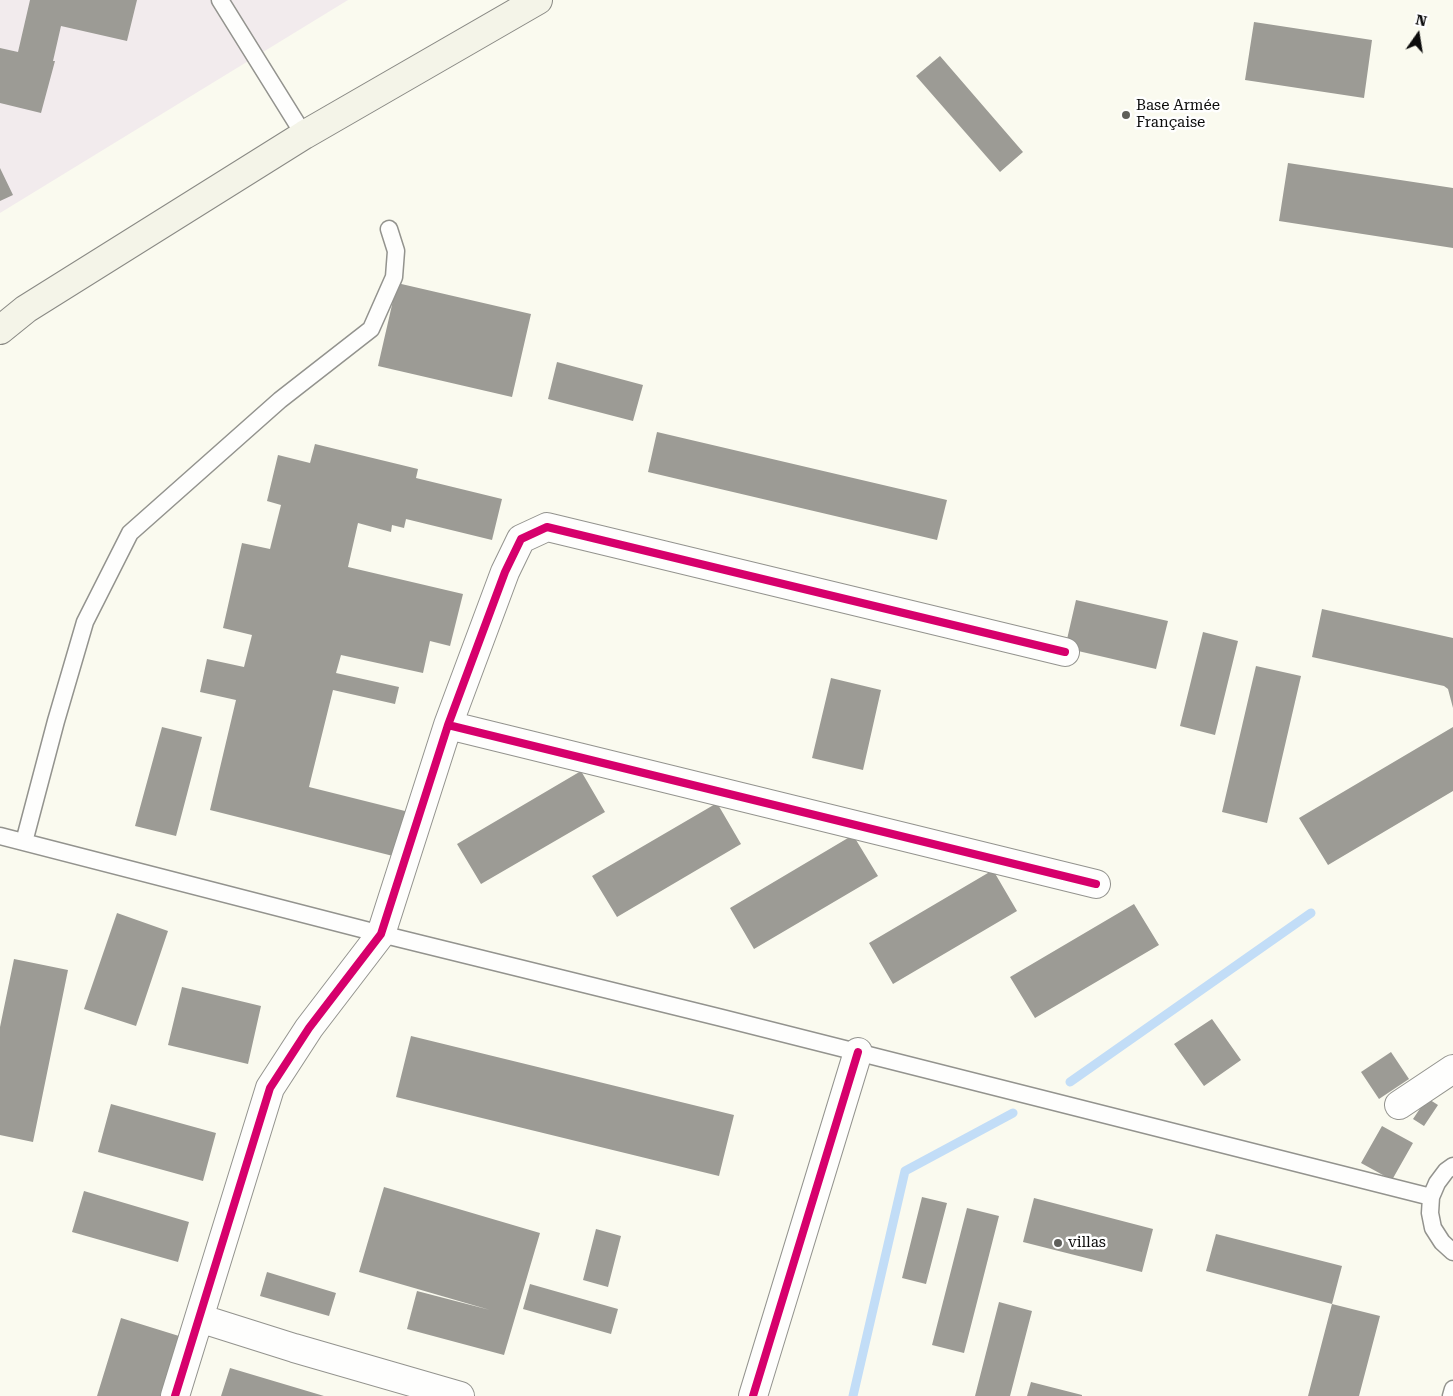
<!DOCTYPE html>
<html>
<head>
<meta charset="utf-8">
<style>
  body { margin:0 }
  #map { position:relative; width:1453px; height:1396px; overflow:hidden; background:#fafaef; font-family:"Roboto Serif",serif }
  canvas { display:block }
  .north { position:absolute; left:1393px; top:10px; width:50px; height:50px; -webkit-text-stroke:4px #fff; paint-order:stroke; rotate:13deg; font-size:14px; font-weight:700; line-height:20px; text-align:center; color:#0b0b0b }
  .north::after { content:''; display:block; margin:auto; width:18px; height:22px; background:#0b0b0b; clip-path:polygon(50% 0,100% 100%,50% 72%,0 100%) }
</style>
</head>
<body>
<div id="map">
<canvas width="1453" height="1396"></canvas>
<div class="north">N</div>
</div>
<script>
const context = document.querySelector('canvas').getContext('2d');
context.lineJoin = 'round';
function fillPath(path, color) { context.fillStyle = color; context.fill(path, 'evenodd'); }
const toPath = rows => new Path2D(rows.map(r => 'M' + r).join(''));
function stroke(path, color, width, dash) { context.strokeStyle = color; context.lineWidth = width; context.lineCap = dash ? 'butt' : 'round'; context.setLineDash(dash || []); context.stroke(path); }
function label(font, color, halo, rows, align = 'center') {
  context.font = font + ' "Roboto Serif",serif'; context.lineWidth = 5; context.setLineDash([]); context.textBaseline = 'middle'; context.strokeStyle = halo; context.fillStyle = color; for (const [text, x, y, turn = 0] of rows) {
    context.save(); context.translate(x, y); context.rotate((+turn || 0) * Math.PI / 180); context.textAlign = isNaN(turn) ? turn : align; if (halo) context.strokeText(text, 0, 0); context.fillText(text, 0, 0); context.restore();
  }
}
fillPath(toPath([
  [0,0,348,0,0,213]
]), '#f2ebed');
stroke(toPath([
  [1070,1082,1311,913],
  [853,1396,905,1171,1013,1113]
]), '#c2ddf7', 9);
fillPath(toPath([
  [30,0,137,0,127,41,61,26,53,61,55,61,41,113,0,103,0,48,18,52],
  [1254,22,1372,40,1364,98,1245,80],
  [940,56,1023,152,1000,172,916,76],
  [1288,163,1453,188,1453,248,1279,221],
  [0,168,13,195,0,201],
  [397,283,531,314,512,397,378,366],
  [557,362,643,385,633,421,548,399],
  [657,432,947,500,937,540,648,472],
  [315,444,418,469,416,478,502,499,492,540,406,519,404,528,392,525,391,532,358,523,348,567,463,594,450,646,430,641,423,673,341,655,336,673,399,687,395,704,333,690,309,787,409,812,397,857,210,810,236,700,200,692,207,659,244,667,252,635,223,628,242,543,270,549,281,505,267,501,278,455,310,463],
  [1076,600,1168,621,1156,669,1065,648],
  [1322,609,1453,638,1453,708,1448,689,1444,686,1312,657],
  [1203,632,1238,641,1215,735,1180,726],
  [1256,666,1301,676,1267,823,1222,812],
  [831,678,881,690,863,770,812,758],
  [162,727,202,737,176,836,135,826],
  [1453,727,1453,791,1328,865,1299,818],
  [581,771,605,812,481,884,457,844],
  [717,803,741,844,617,917,592,876],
  [853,835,878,876,754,949,730,908],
  [993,870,1017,911,893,984,869,943],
  [1134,904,1159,945,1035,1018,1010,977],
  [117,913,168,931,136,1026,84,1009],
  [14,959,68,970,33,1142,0,1135,0,1027],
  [182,987,261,1006,248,1064,168,1045],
  [1212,1019,1241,1060,1204,1086,1174,1044],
  [411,1036,734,1115,719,1176,396,1097],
  [1391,1052,1409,1079,1379,1099,1361,1072],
  [1427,1098,1438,1105,1424,1126,1413,1119],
  [111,1104,216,1133,203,1181,98,1152],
  [1382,1126,1413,1143,1392,1180,1361,1163],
  [384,1187,540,1233,504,1355,407,1329,417,1291,490,1310,359,1272],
  [84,1191,189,1222,178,1262,72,1232],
  [922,1197,947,1203,926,1284,902,1278],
  [1034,1198,1153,1229,1142,1272,1023,1242],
  [967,1208,999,1216,964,1353,932,1345],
  [596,1229,621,1236,608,1287,583,1280],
  [1216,1234,1342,1266,1332,1304,1380,1316,1359,1396,1308,1396,1332,1304,1206,1271],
  [267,1272,336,1293,329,1316,260,1296],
  [530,1284,618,1309,611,1334,523,1309],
  [999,1302,1032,1311,1010,1396,975,1396],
  [121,1318,179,1336,160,1396,97,1396],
  [230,1368,324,1396,221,1396],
  [1031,1382,1082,1395,1082,1396,1027,1396]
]), '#9c9b95');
const lane = toPath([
  [220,0,304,135],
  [0,836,381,934,722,1018,1431,1197],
  [24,842,56,721,85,622,130,533,280,400,371,329,394,277,396,251,389,229],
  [1453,1166,1446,1171,1437,1183,1431,1197,1430,1213,1433,1228,1442,1242,1453,1252],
  [1451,1396,1453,1389]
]);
const street = toPath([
  [448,725,1096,884],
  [1399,1105,1453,1069],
  [199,1318,294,1348,460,1396],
  [175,1396,270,1088,309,1028,381,934,448,725,505,572,521,539,547,527,1065,652],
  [753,1396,858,1052]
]);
const secondary = toPath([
  [0,330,26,309,304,135,538,0]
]);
stroke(lane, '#93938e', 19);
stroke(street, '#93938e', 30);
stroke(secondary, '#898984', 30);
stroke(lane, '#fefefd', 16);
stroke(street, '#fefefd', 28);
stroke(secondary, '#f4f4e8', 28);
stroke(toPath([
  [448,725,1096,884],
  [175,1396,270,1088,309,1028,381,934,448,725,505,572,521,539,547,527,1065,652],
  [753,1396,858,1052]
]), '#d6006c', 8);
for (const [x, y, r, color] of [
  [1126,115,5,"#5f5f5b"],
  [1058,1243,5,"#5f5f5b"]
]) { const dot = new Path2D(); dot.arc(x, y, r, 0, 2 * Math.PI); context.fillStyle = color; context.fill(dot); stroke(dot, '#fff', 2); }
label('15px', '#0b0b0b', '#fff', [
  ["Base Armée",1136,106],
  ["Française",1136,123],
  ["villas",1068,1243]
], 'left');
</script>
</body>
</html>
